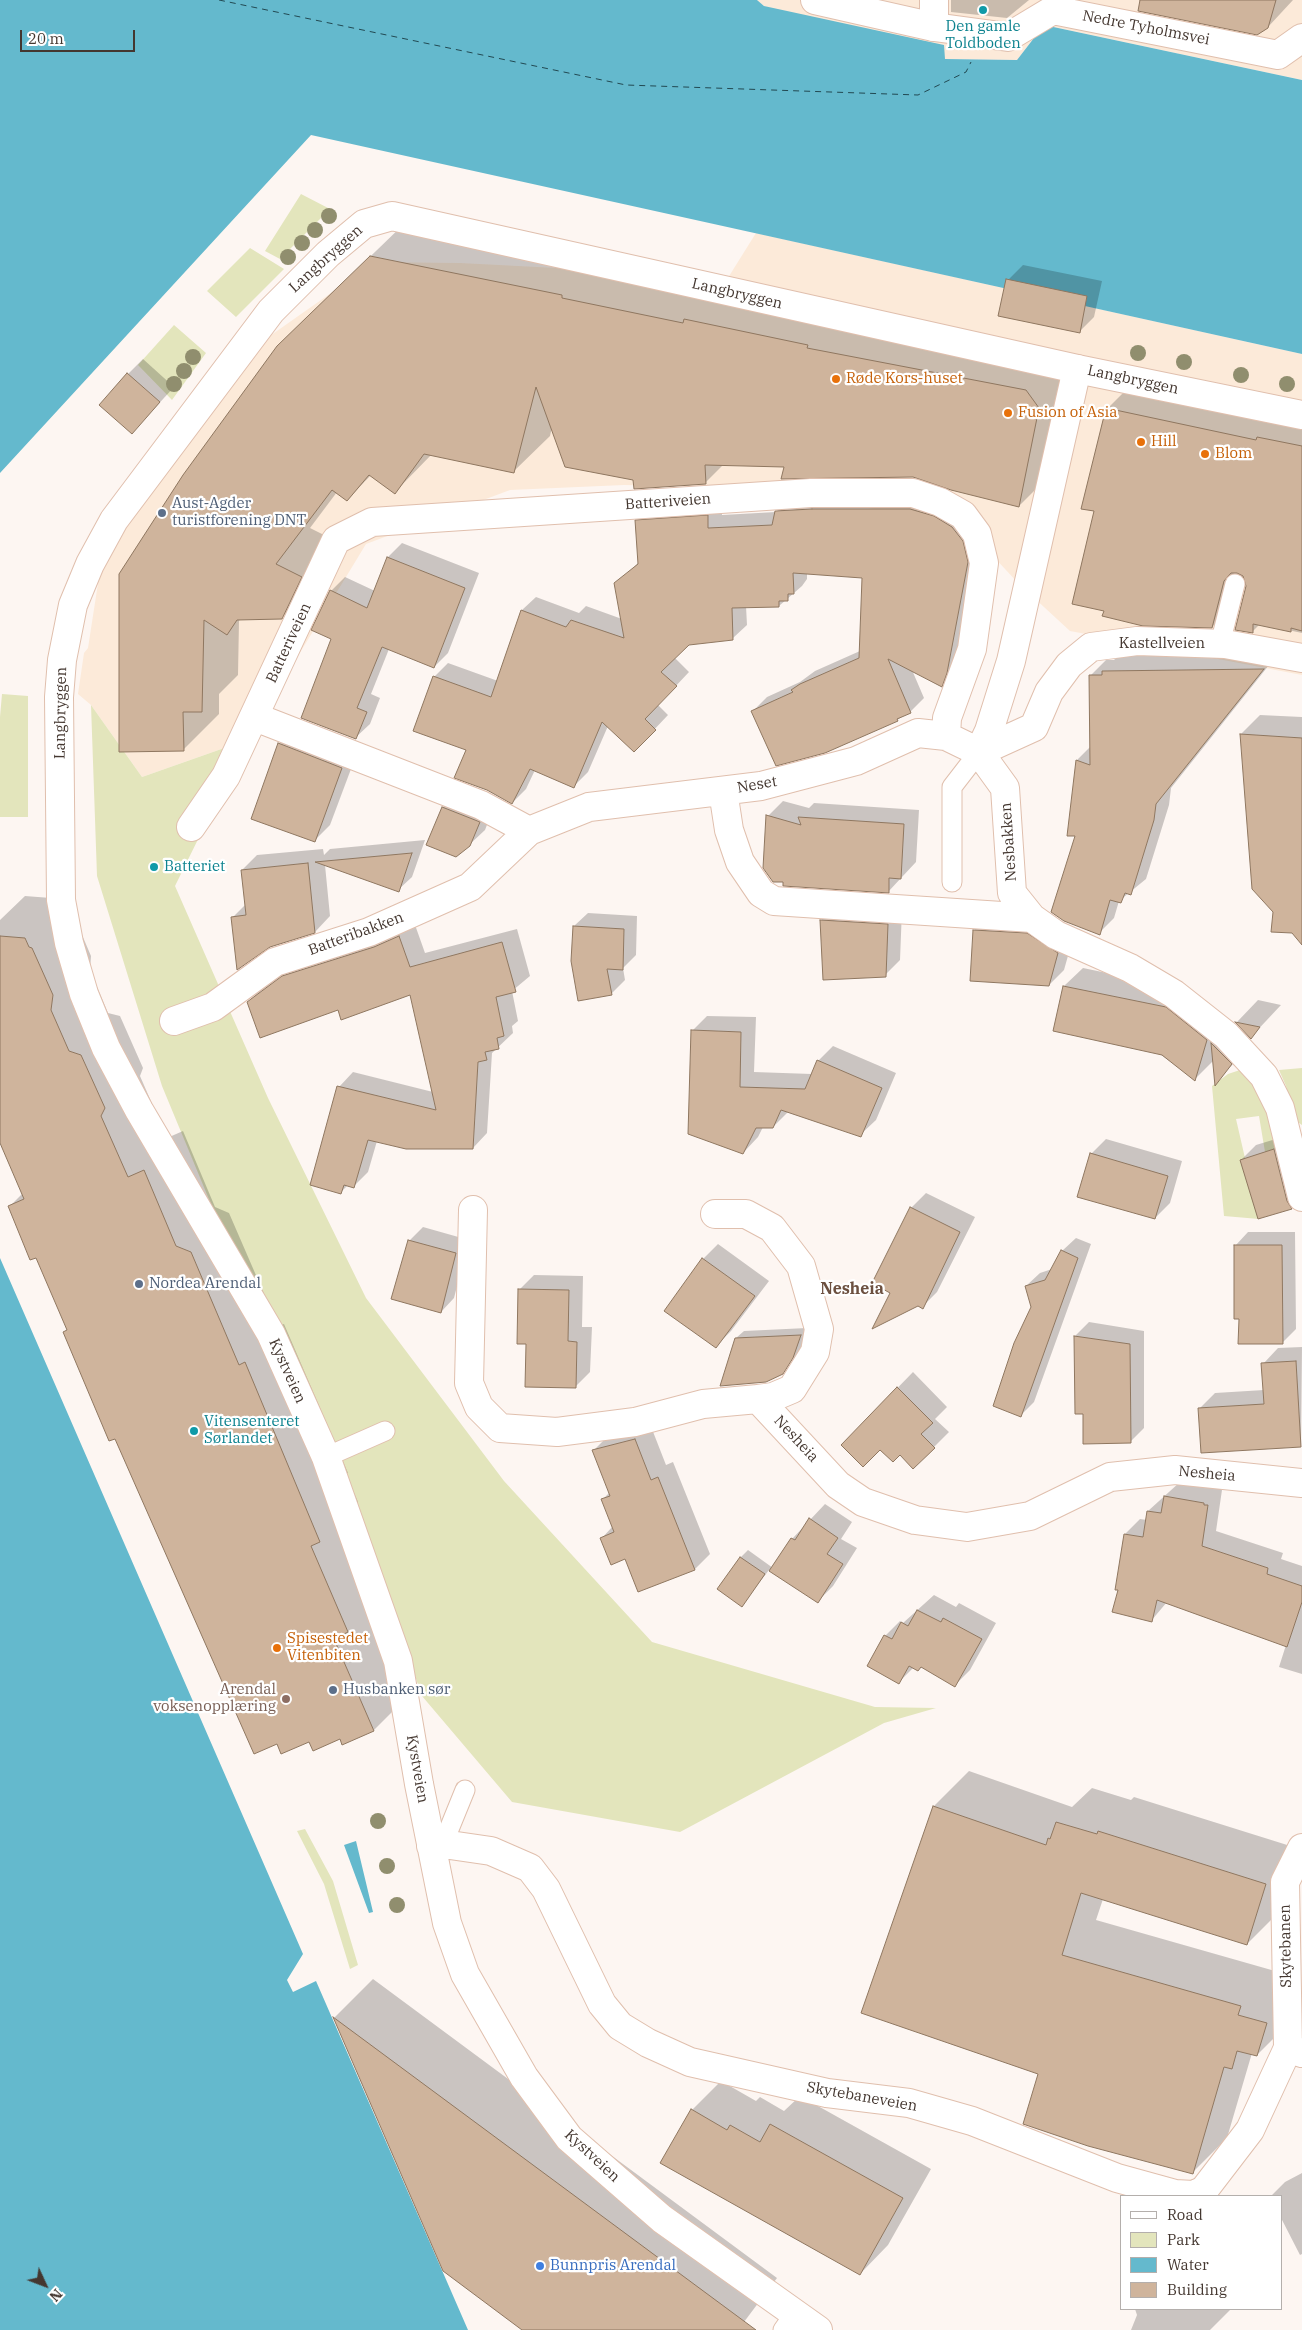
<!DOCTYPE html>
<html>
<head>
<meta charset="utf-8">
<style>
  body { margin:0 }
  #map { position:relative; width:1302px; height:2330px; overflow:hidden; background:#fdf6f2; font-family:"IBM Plex Serif",serif }
  canvas { display:block }
  .legend { position:absolute; left:1120px; top:2195px; width:162px; height:115px; box-sizing:border-box; background:#fff; border:1px solid #b4afac; margin:0; padding:6px 9px; list-style:none; font-size:15px; color:#443730 }
  .legend li { display:flex; align-items:center; gap:10px; height:25px }
  .legend b { width:25px; border:1px solid #b4afac }
  .north { position:absolute; left:20px; top:2260px; width:50px; height:50px; -webkit-text-stroke:4px #fff; paint-order:stroke; rotate:133deg; font-size:14px; font-weight:700; line-height:20px; text-align:center; color:#443730 }
  .north::after { content:''; display:block; margin:auto; width:18px; height:22px; background:#443730; clip-path:polygon(50% 0,100% 100%,50% 72%,0 100%) }
  .scale { position:absolute; left:20px; top:30px; width:115px; height:22px; box-sizing:border-box; border:2px solid #443730; border-top:0; padding-left:6px; font-size:15px; line-height:18px; white-space:nowrap; color:#443730; -webkit-text-stroke:4px #fff; paint-order:stroke }
</style>
</head>
<body>
<div id="map">
<canvas width="1302" height="2330"></canvas>
<ul class="legend">
<li><b style="height:6px;background:#fff"></b>Road</li>
<li><b style="height:14px;background:#e3e5bc"></b>Park</li>
<li><b style="height:14px;background:#64b9cd"></b>Water</li>
<li><b style="height:14px;background:#cfb49c"></b>Building</li>
</ul>
<div class="north">N</div>
<div class="scale">20 m</div>
</div>
<script>
const context = document.querySelector('canvas').getContext('2d');
context.lineJoin = 'round';
function fillPath(path, color) { context.fillStyle = color; context.fill(path, 'evenodd'); }
const toPath = rows => new Path2D(rows.map(r => 'M' + r).join(''));
function stroke(path, color, width, dash) { context.strokeStyle = color; context.lineWidth = width; context.lineCap = dash ? 'butt' : 'round'; context.setLineDash(dash || []); context.stroke(path); }
function label(font, color, halo, rows, align = 'center') {
  context.font = font + ' "IBM Plex Serif",serif'; context.lineWidth = 4.5; context.setLineDash([]); context.textBaseline = 'middle'; context.strokeStyle = halo; context.fillStyle = color; for (const [text, x, y, turn = 0] of rows) {
    context.save(); context.translate(x, y); context.rotate((+turn || 0) * Math.PI / 180); context.textAlign = isNaN(turn) ? turn : align; if (halo) context.strokeText(text, 0, 0); context.fillText(text, 0, 0); context.restore();
  }
}
fillPath(toPath([
  [757,0,1302,0,1302,80,1044,25,1017,60,944,59,764,6],
  [756,233,1302,354,1302,675,1070,631,1019,584,964,525,755,488,624,485,510,490,366,544,247,740,142,777,91,705,78,694,84,653,88,648,105,538,240,357,375,262,461,263,596,270,726,281]
]), '#fcead9');
fillPath(toPath([
  [301,194,330,209,280,259,265,251],
  [250,248,284,269,236,317,207,291],
  [174,325,206,353,172,400,138,365],
  [2,694,28,696,28,817,0,817,0,717],
  [91,705,142,777,247,740,175,886,268,1098,366,1298,504,1481,652,1642,875,1707,936,1708,884,1723,680,1832,512,1802,422,1696,349,1486,247,1291,162,1086,97,876],
  [1249,1067,1281,1147,1265,1152,1259,1116,1236,1119,1259,1219,1224,1216,1212,1086,1228,1074],
  [1302,1068,1302,1125,1292,1118,1286,1086,1279,1070],
  [305,1829,333,1881,358,1965,350,1969,324,1884,297,1831]
]), '#e3e5bc');
fillPath(toPath([
  [0,0,757,0,764,6,944,45,945,59,1017,60,1044,25,1302,80,1302,354,311,135,0,473],
  [0,1258,303,1954,287,1980,293,1992,316,1981,468,2330,0,2330],
  [356,1841,373,1912,369,1913,344,1845]
]), '#64b9cd');
fillPath(toPath([
  [951,0,1029,0,1007,18,951,12],
  [1181,0,1293,0,1268,27],
  [407,221,1074,372,1055,470,1019,506,914,476,785,465,724,464,705,483,634,479,552,427,550,436,514,471,432,454,395,492,371,475,347,500,337,492,310,528,336,541,318,581,282,617,241,618,239,621,238,675,219,694,219,714,183,750,120,751,315,310],
  [1023,265,1102,281,1094,317,1079,332,1008,280],
  [143,359,174,387,132,433,128,374],
  [1136,380,1302,411,1302,633,1260,624,1252,632,1246,577,1241,598,1212,627,1105,610,1096,510,1107,409],
  [925,495,976,527,955,671,942,685,912,670,924,698,910,712,897,720,753,711,767,697,800,682,815,671,860,651,863,577,807,573,807,579,802,586,779,606,746,606,747,625,733,638,688,643,674,657,689,672,658,705,668,715,634,751,608,726,588,772,574,786,535,770,526,789,512,803,468,749,434,677,448,663,498,681,522,610,536,597,579,613,586,606,622,619,616,584,639,562,637,521,651,507,721,502,722,515,776,512,790,498],
  [402,543,479,573,448,653,434,667,389,649,371,694,380,698,370,724,355,738,331,591,345,577,375,591,388,557],
  [1277,655,1171,788,1169,805,1146,879,1119,901,1114,918,1099,933,1076,835,1069,835,1077,760,1091,746,1091,675,1106,660,1114,660,1118,656],
  [1260,715,1302,717,1302,933,1274,912,1241,734],
  [295,728,357,753,330,825,315,840,253,818,280,744],
  [458,792,494,807,485,830,469,845,427,844,443,807],
  [783,801,809,808,814,803,919,810,916,862,888,892,785,881,768,816],
  [425,840,412,877,398,890,325,865,330,916,315,932,233,917,246,904,242,870,257,855,323,849,324,855,330,849],
  [25,896,64,899,71,909,91,956,90,970,108,1013,120,1016,143,1068,140,1076,167,1138,183,1131,215,1207,229,1213,278,1326,284,1324,348,1473,346,1474,358,1502,351,1510,413,1691,374,1730,68,1329,37,1256,9,1207,23,1193,0,1140,0,920],
  [837,905,902,909,900,960,885,975,821,920],
  [588,913,637,916,636,955,623,968,625,980,611,994,574,926],
  [989,915,1073,938,1064,970,1049,985,974,930],
  [414,922,425,953,517,929,530,976,512,991,518,1021,512,1026,513,1033,492,1053,487,1133,473,1148,377,1141,368,1172,353,1187,348,1185,341,1192,339,1087,353,1072,433,1092,411,994,339,1008,248,1002,263,987,298,962],
  [1083,968,1184,989,1246,1049,1216,1083,1214,1060,1195,1079,1064,986],
  [1258,1000,1281,1005,1251,1037,1237,1022],
  [707,1016,756,1017,754,1072,812,1074,818,1061,833,1046,896,1073,876,1120,860,1135,789,1111,773,1127,763,1127,758,1137,743,1153,692,1031],
  [1289,1135,1302,1197,1291,1207,1259,1217,1241,1160,1256,1145],
  [1106,1139,1182,1161,1170,1203,1155,1218,1091,1154],
  [926,1193,975,1217,937,1292,922,1307,892,1292,911,1208],
  [423,1227,469,1240,454,1298,441,1312,409,1241],
  [1248,1232,1295,1232,1296,1329,1282,1343,1240,1318,1235,1246],
  [1076,1238,1091,1244,1034,1402,1021,1415,1033,1307,1026,1286,1040,1273,1052,1269,1062,1251],
  [718,1244,769,1281,731,1331,716,1346,703,1259],
  [534,1275,583,1276,582,1327,592,1327,590,1372,575,1387,527,1343,519,1290],
  [1089,1322,1144,1331,1144,1428,1130,1442,1084,1412,1076,1412,1075,1336],
  [807,1328,800,1350,782,1373,736,1338,744,1331],
  [1302,1347,1301,1446,1200,1408,1215,1393,1264,1390,1263,1364,1278,1348],
  [913,1372,947,1407,935,1419,949,1432,914,1467,900,1453,880,1448,842,1445],
  [650,1424,666,1465,673,1462,710,1554,695,1569,626,1558,602,1538,613,1526,603,1499,610,1492,594,1450,609,1435],
  [1180,1482,1219,1488,1222,1490,1216,1531,1283,1553,1281,1559,1302,1566,1302,1674,1279,1667,1286,1645,1167,1602,1151,1621,1120,1589,1117,1589,1125,1534,1140,1519,1147,1520,1148,1511],
  [825,1504,852,1522,841,1539,857,1548,833,1586,818,1601,769,1570,742,1605,741,1557,748,1550,773,1568,792,1539],
  [934,1595,956,1607,959,1603,996,1623,970,1670,955,1685,921,1666,914,1667,899,1682,885,1636,900,1621,903,1623],
  [969,1771,1072,1807,1092,1788,1131,1800,1134,1797,1300,1849,1282,1909,1247,1944,1103,1899,1096,1920,1275,1971,1273,1980,1301,1988,1292,2020,1257,2055,1252,2053,1227,2138,1192,2173,1039,2074,934,1806],
  [373,1979,777,2278,738,2330,524,2330,444,2270,334,2018],
  [721,2081,756,2101,760,2097,784,2111,800,2096,931,2169,888,2245,860,2274,692,2110],
  [1302,2173,1302,2254,1300,2255,1281,2218,1281,2196,1271,2196,1285,2182],
  [1135,2309,1231,2309,1210,2330,1131,2330,1137,2315]
]), '#0003');
stroke(toPath([
  [219,0,626,85,918,95,966,72,971,62]
]), '#224952', 1, [6, 5]);
const building = toPath([
  [1140,0,1276,0,1268,28,1257,35,1138,11,1140,0],
  [370,256,562,295,562,298,683,323,684,319,808,345,807,348,1026,390,1039,408,1019,507,951,490,913,477,781,479,784,467,705,465,706,484,634,489,633,480,565,467,536,387,514,473,424,454,395,494,369,475,347,501,332,490,276,564,302,577,282,619,237,620,227,635,204,620,202,712,183,712,184,751,119,752,119,574,183,475,277,346,370,256],
  [1006,279,1087,296,1080,333,998,316,1006,279],
  [127,373,160,402,132,434,99,405,127,373],
  [1106,408,1256,440,1257,437,1302,446,1302,631,1291,628,1291,632,1253,624,1253,633,1235,630,1246,586,1243,576,1237,573,1231,573,1224,581,1212,628,1143,626,1102,616,1104,611,1072,604,1094,511,1081,509,1106,408],
  [812,509,910,509,934,516,952,527,963,541,968,562,947,673,942,687,888,659,911,713,897,719,898,721,825,753,776,766,751,711,793,692,791,690,800,684,859,658,862,578,793,573,794,594,788,594,788,601,779,601,779,607,732,608,733,640,689,645,661,672,677,686,645,719,656,730,634,752,602,722,574,788,530,769,512,804,487,790,454,778,466,750,413,731,433,676,491,697,521,610,566,627,571,620,624,638,614,583,638,564,635,520,708,515,708,528,772,525,775,511,812,509],
  [387,557,465,588,434,668,382,647,357,708,367,712,356,739,301,718,331,639,311,630,330,590,367,608,387,557],
  [1264,669,1156,804,1154,820,1131,895,1125,893,1121,903,1110,900,1100,935,1064,921,1051,912,1075,836,1067,836,1076,760,1090,765,1089,675,1102,675,1102,671,1264,669],
  [1240,734,1302,738,1302,945,1292,933,1271,932,1273,912,1252,889,1240,734],
  [278,743,342,768,315,842,251,819,278,743],
  [442,807,480,822,470,846,456,857,426,845,442,807],
  [766,815,801,825,798,817,904,824,901,879,889,878,889,893,783,886,783,882,773,882,763,868,766,815],
  [412,853,399,892,315,862,412,853],
  [308,863,315,933,270,947,237,970,231,917,246,915,241,870,308,863],
  [820,920,888,924,886,977,823,980,820,920],
  [573,926,624,929,623,970,607,969,612,995,578,1001,571,961,573,926],
  [973,930,1027,933,1058,953,1049,986,970,981,973,930],
  [0,936,25,938,29,947,32,948,53,995,51,1010,69,1051,81,1055,105,1108,101,1116,128,1177,144,1170,176,1246,191,1252,239,1365,245,1362,320,1542,311,1546,348,1632,334,1639,374,1731,342,1745,340,1739,313,1751,309,1742,281,1754,277,1744,254,1754,115,1439,109,1441,63,1332,67,1330,36,1258,30,1260,8,1206,24,1199,0,1143,0,936],
  [399,936,410,967,502,942,516,992,496,997,504,1036,497,1038,499,1049,485,1052,487,1060,478,1062,473,1149,406,1149,368,1140,354,1188,344,1185,341,1194,310,1185,337,1086,436,1110,410,995,341,1020,338,1010,260,1038,247,1002,282,976,374,947,399,936],
  [1063,986,1166,1007,1207,1040,1195,1081,1162,1055,1053,1031,1063,986],
  [1235,1022,1260,1027,1251,1039,1235,1022],
  [691,1030,741,1032,740,1087,805,1089,817,1060,882,1088,861,1137,781,1110,773,1128,756,1128,743,1154,688,1134,691,1030],
  [1211,1043,1232,1064,1215,1086,1211,1043],
  [1274,1149,1287,1201,1292,1209,1258,1219,1240,1160,1274,1149],
  [1090,1153,1168,1176,1155,1219,1077,1197,1090,1153],
  [910,1207,960,1232,923,1309,918,1306,872,1329,890,1293,872,1283,910,1207],
  [408,1240,456,1253,441,1313,391,1299,408,1240],
  [1234,1245,1282,1245,1283,1344,1238,1344,1239,1319,1234,1319,1234,1245],
  [1061,1250,1078,1258,1021,1417,993,1406,1014,1343,1031,1307,1025,1286,1045,1280,1061,1250],
  [702,1258,755,1296,716,1348,664,1311,702,1258],
  [518,1289,569,1290,568,1341,577,1342,576,1388,525,1387,526,1344,517,1344,518,1289],
  [801,1335,793,1358,783,1374,766,1382,720,1386,735,1338,801,1335],
  [1074,1336,1130,1344,1131,1443,1083,1444,1083,1414,1075,1414,1074,1336],
  [1296,1361,1301,1447,1201,1453,1198,1408,1264,1404,1261,1363,1296,1361],
  [897,1387,933,1423,921,1434,935,1448,913,1469,900,1455,893,1462,880,1450,863,1467,841,1445,897,1387],
  [635,1439,651,1480,658,1477,695,1570,638,1592,625,1559,611,1565,600,1538,614,1532,601,1499,610,1496,592,1450,635,1439],
  [1164,1496,1204,1503,1204,1505,1208,1505,1202,1546,1268,1568,1267,1574,1302,1586,1302,1602,1287,1647,1157,1600,1152,1622,1112,1612,1118,1590,1115,1590,1124,1534,1143,1537,1147,1511,1161,1513,1164,1496],
  [809,1518,838,1538,827,1554,843,1564,818,1603,769,1571,791,1538,795,1540,809,1518],
  [740,1557,765,1574,742,1607,717,1589,740,1557],
  [917,1610,941,1622,943,1618,982,1639,955,1687,921,1667,918,1671,909,1666,899,1684,867,1666,884,1635,892,1639,901,1622,908,1626,917,1610],
  [933,1806,1046,1845,1048,1838,1050,1839,1056,1822,1097,1834,1098,1831,1266,1884,1247,1945,1081,1893,1062,1955,1241,2006,1238,2015,1267,2023,1257,2056,1237,2051,1232,2069,1224,2067,1193,2174,1088,2146,1023,2124,1038,2074,861,2013,933,1806],
  [333,2017,756,2330,522,2330,443,2271,333,2017],
  [691,2109,727,2130,730,2125,760,2142,770,2124,903,2198,860,2275,660,2163,691,2109]
]);
fillPath(building, '#cfb49c');
stroke(building, '#8f7760', 1);
const service = toPath([
  [1220,644,1235,584],
  [952,882,952,787,979,752],
  [326,1457,385,1431],
  [443,1844,465,1790],
  [783,2330,795,2313]
]);
const pedestrian = toPath([
  [815,0,934,27,1008,37,1053,10,1278,55,1302,38],
  [1077,369,1302,415]
]);
const minor = toPath([
  [934,27,934,0],
  [255,717,481,805,529,831],
  [979,752,1034,727,1049,692,1069,665,1091,647,1137,641,1225,644,1302,658],
  [723,791,729,830,740,862,761,893,774,901,1032,918],
  [191,827,226,776,336,540,372,522,811,493,913,493,940,502,963,515,977,534,984,563,972,649,947,718,946,736],
  [174,1021,213,1007,275,962,369,932,470,887,529,831,589,807,761,786,856,761,918,733,946,736,979,752,1005,788,1012,893,1032,918,1056,935,1130,968,1174,994,1226,1035,1264,1076,1280,1108,1302,1197],
  [473,1210,469,1383,479,1407,500,1428,557,1432,635,1422,703,1404,758,1399,838,1485,863,1502,915,1520,967,1527,1030,1516,1110,1477,1175,1470,1302,1483],
  [715,1214,746,1214,772,1228,801,1266,819,1329,815,1352,792,1389,773,1397,758,1399],
  [431,1846,443,1844,491,1851,530,1868,546,1889,602,2004,620,2026,648,2043,690,2062,827,2093,909,2103,972,2121,1117,2178,1175,2194,1194,2195,1204,2190,1250,2130,1288,2048,1302,2053],
  [1288,2048,1285,1882,1302,1848],
  [818,2330,662,2219,569,2138,524,2077,465,1974,447,1923,419,1784,398,1661,326,1457,271,1334,139,1110,106,1048,84,994,69,943,61,900,59,697,62,660,73,605,90,564,114,520,271,311,328,254,364,224,392,216,1077,369,1011,661,989,731,979,752]
]);
stroke(service, '#e0bfad', 21);
stroke(pedestrian, '#e0bfad', 30);
stroke(minor, '#e0bfad', 30);
stroke(service, '#fff', 19);
stroke(pedestrian, '#fff', 28);
stroke(minor, '#fff', 28);
context.fillStyle = '#908e6e';
for (const [x, y] of [
  [329,216],
  [315,230],
  [302,243],
  [288,257],
  [1138,353],
  [193,357],
  [1184,362],
  [184,371],
  [1241,375],
  [174,384],
  [1287,384],
  [378,1821],
  [387,1866],
  [397,1905]
]) { context.beginPath(); context.arc(x, y, 8, 0, 2 * Math.PI); context.fill(); }
for (const [x, y, r, color] of [
  [983,10,5,"#0f9aa8"],
  [836,379,5,"#e8710a"],
  [1008,413,5,"#e8710a"],
  [1141,442,5,"#e8710a"],
  [1205,454,5,"#e8710a"],
  [162,513,5,"#5c6f8a"],
  [154,867,5,"#0f9aa8"],
  [139,1284,5,"#5c6f8a"],
  [194,1431,5,"#0f9aa8"],
  [277,1648,5,"#e8710a"],
  [333,1690,5,"#5c6f8a"],
  [286,1699,5,"#8d6e63"],
  [540,2266,5,"#3f7fe0"]
]) { const dot = new Path2D(); dot.arc(x, y, r, 0, 2 * Math.PI); context.fillStyle = color; context.fill(dot); stroke(dot, '#fff', 2); }
label('15px', '#0d838f', '#fff', [
  ["Den gamle",983,27,"center"],
  ["Toldboden",983,44,"center"],
  ["Batteriet",164,867],
  ["Vitensenteret",204,1422],
  ["Sørlandet",204,1439]
], 'left');
label('15px', '#443730', '#fff', [
  ["Nedre Tyholmsvei",1146,28,11],
  ["Langbryggen",326,259,-42],
  ["Langbryggen",737,294,13],
  ["Langbryggen",1133,380,12],
  ["Batteriveien",668,502,-4],
  ["Batteriveien",289,643,-65],
  ["Kastellveien",1162,644],
  ["Langbryggen",61,713,-89],
  ["Neset",757,785,-10],
  ["Nesbakken",1009,842,-94],
  ["Batteribakken",356,934,-20],
  ["Kystveien",287,1371,66],
  ["Nesheia",796,1439,47],
  ["Nesheia",1207,1474,5],
  ["Kystveien",417,1769,80],
  ["Skytebanen",1286,1946,-91],
  ["Skytebaneveien",862,2097,10],
  ["Kystveien",592,2156,43]
]);
label('15px', '#c56008', '#fff', [
  ["Røde Kors-huset",846,379],
  ["Fusion of Asia",1018,413],
  ["Hill",1151,442],
  ["Blom",1215,454],
  ["Spisestedet",287,1639],
  ["Vitenbiten",287,1656]
], 'left');
label('15px', '#4e5e75', '#fff', [
  ["Aust-Agder",172,504],
  ["turistforening DNT",172,521],
  ["Nordea Arendal",149,1284],
  ["Husbanken sør",343,1690]
], 'left');
label('15px', '#785e54', '#fff', [
  ["Arendal",276,1690],
  ["voksenopplæring",276,1707]
], 'right');
label('15px', '#366cbe', '#fff', [
  ["Bunnpris Arendal",550,2266]
], 'left');
label('bold 16px', '#6c5040', '#fff', [
  ["Nesheia",852,1289]
]);
</script>
</body>
</html>
